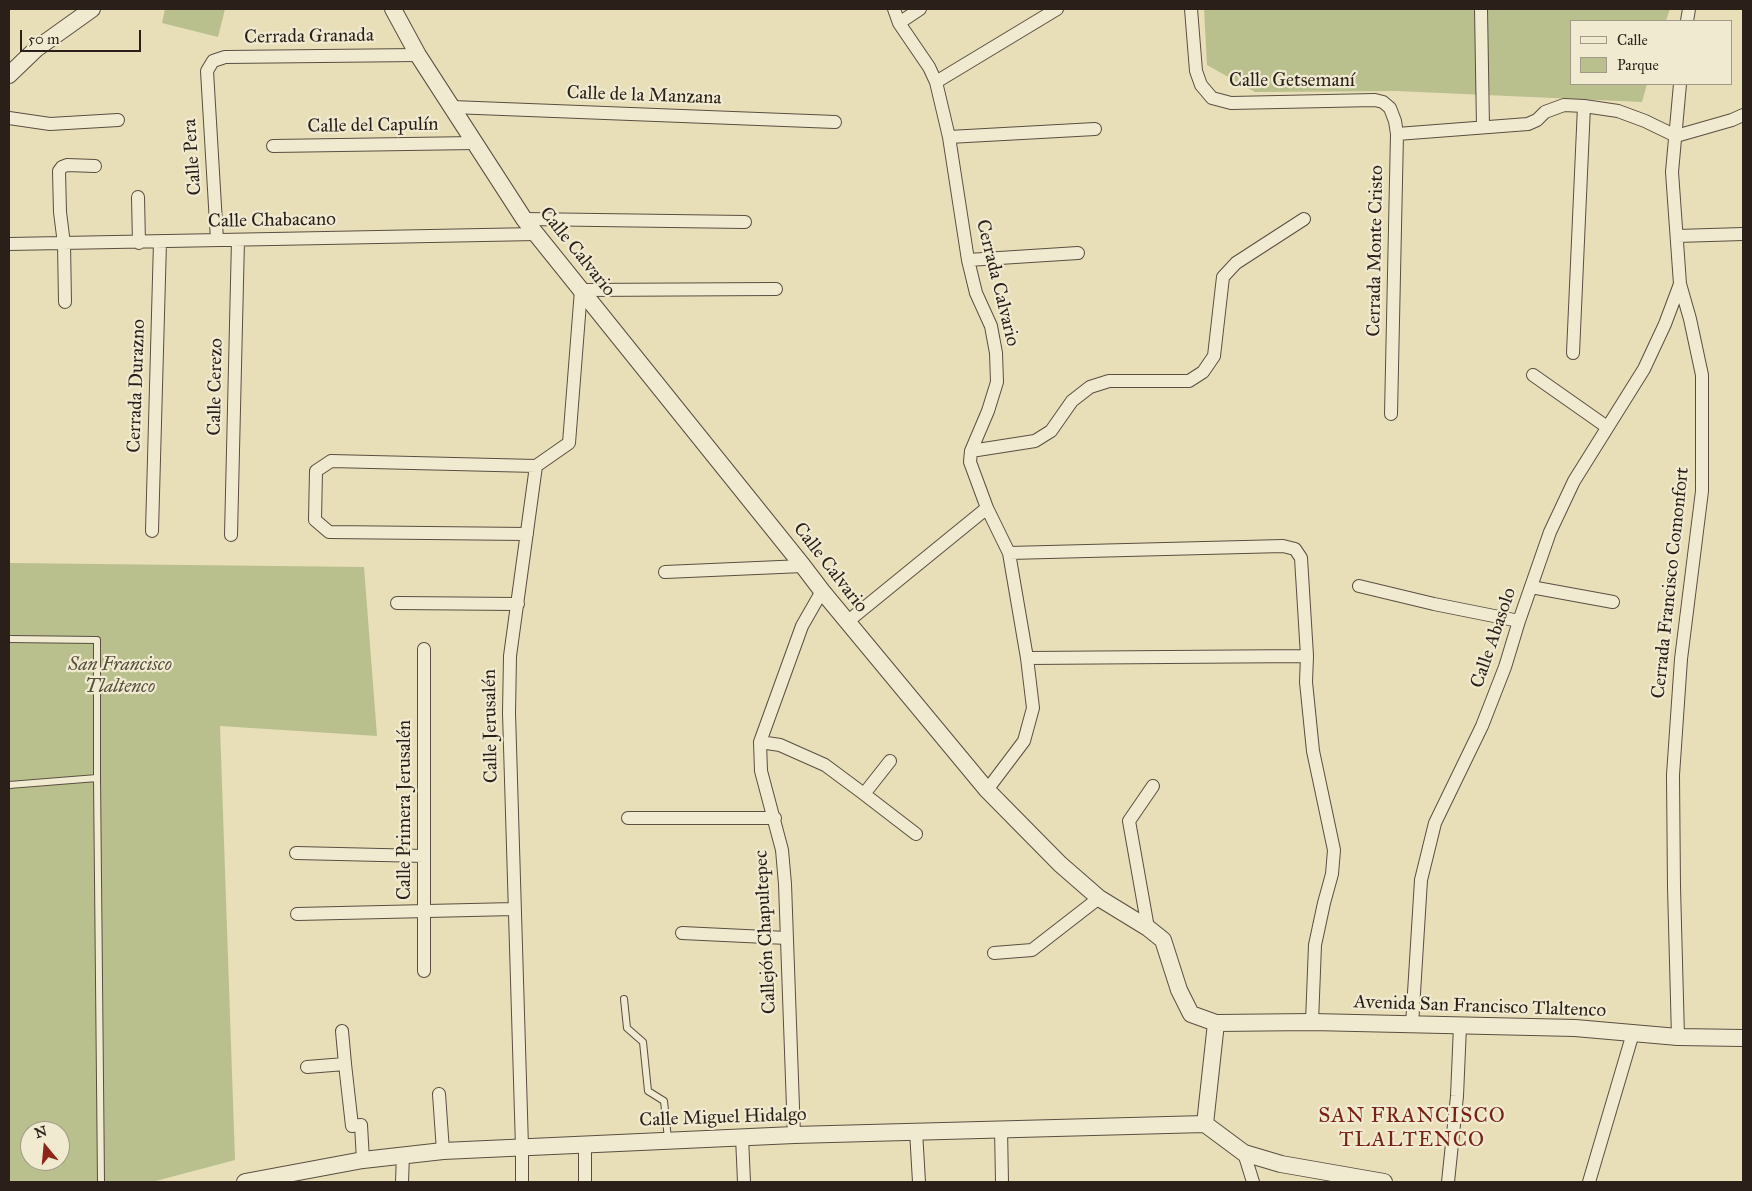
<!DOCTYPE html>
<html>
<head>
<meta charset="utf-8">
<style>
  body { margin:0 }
  #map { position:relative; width:1752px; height:1191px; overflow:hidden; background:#e8deb8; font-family:"IM FELL Great Primer",serif }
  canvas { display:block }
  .frame { position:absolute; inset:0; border:10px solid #2b1f19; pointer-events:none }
  .legend { position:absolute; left:1570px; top:20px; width:162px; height:65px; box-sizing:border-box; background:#f0ead1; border:1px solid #a19987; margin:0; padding:6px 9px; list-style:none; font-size:15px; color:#2b1f19 }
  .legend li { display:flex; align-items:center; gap:10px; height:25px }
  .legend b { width:25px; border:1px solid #a19987 }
  .north { position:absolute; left:20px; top:1121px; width:50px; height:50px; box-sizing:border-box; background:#f0ead1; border:1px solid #a19987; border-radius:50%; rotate:343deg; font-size:14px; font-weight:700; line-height:20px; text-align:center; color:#2b1f19 }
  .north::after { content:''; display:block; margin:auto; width:18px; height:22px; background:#8f2418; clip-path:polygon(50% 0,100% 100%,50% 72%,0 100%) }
  .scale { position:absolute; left:20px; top:30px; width:121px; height:22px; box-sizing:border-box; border:2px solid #2b1f19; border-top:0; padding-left:6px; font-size:15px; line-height:18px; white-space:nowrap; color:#2b1f19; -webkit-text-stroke:4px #f0ead1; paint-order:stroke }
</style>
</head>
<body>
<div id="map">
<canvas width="1752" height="1191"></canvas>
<div class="frame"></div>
<ul class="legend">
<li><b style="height:6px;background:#f0ead1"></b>Calle</li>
<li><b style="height:14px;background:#b9c08d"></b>Parque</li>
</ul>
<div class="north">N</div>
<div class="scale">50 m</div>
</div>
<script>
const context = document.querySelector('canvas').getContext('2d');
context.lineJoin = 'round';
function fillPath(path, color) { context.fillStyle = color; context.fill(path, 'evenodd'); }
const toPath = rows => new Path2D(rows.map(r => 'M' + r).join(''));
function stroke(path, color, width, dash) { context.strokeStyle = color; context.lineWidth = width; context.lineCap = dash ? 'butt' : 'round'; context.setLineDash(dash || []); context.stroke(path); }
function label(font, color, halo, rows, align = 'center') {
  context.font = font + ' "IM FELL Great Primer",serif'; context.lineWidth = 4.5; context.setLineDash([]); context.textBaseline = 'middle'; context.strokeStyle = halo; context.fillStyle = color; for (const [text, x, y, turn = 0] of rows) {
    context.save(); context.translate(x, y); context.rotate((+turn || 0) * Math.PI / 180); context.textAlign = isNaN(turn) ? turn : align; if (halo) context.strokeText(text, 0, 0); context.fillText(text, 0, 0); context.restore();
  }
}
fillPath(toPath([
  [165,9,225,9,218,37,162,23],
  [1204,9,1670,9,1666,21,1571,21,1571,84,1647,84,1642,102,1396,91,1255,92,1207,65],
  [9,563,364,567,377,736,220,726,235,1160,152,1182,9,1182],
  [30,1131,60,1131,60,1161,30,1161]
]), '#b9c08d');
const service = toPath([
  [9,639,97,640,97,778],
  [9,785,97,778,101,1182],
  [624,999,627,1028,643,1042,648,1091,664,1101,668,1139]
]);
const minor = toPath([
  [894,9,899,23,929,67,936,82,949,137,968,260,976,293,991,326,996,353,997,382,988,411,971,451,970,462,987,508,1009,553,1027,658,1033,708,1024,741,987,790],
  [1191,9,1196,71,1201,85,1212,98,1231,103,1375,100,1383,102,1390,108,1395,121,1397,134,1391,414],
  [1481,9,1483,127],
  [1687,21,1689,9],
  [899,23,920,9],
  [936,82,1057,9],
  [452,107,835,122],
  [9,118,50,124,118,120],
  [1397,134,1528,124,1537,120,1545,112,1564,105,1584,106,1618,111,1645,121,1676,136,1732,120,1743,115],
  [949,137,1095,129],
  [273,146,475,143],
  [138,197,139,243],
  [524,219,745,222],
  [1677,236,1743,234],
  [217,240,207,71,213,61,225,57,418,55],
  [9,244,536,234],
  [968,260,1078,253],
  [65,302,64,244,60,212,59,171,62,167,67,165,95,166],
  [1573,353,1584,106],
  [1533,375,1607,427],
  [971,451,1035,441,1051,431,1072,401,1090,387,1109,381,1189,381,1203,372,1214,356,1223,277,1236,263,1304,219],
  [152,531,160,242],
  [527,534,329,532,315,520,316,471,331,461,536,466],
  [231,535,238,240],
  [1009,553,1283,546,1295,549,1301,558,1307,656,1306,682,1313,751,1334,850,1332,874,1324,903,1315,945,1312,1022],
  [665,572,803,566],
  [1359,586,1434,604,1519,621],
  [1531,587,1613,602],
  [397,603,518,604],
  [847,622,987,508],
  [424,649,424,971],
  [1027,658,1307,656],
  [760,742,780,745,825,765,864,794],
  [890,761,864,794,916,834],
  [628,818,775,818],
  [296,853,424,856],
  [297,914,514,909],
  [1148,928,1129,821,1153,786],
  [682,933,787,938],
  [994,953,1032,950,1099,898],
  [1412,1025,1421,880,1435,823,1482,726,1505,667,1519,621,1550,532,1574,481,1644,369,1665,324,1680,284],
  [342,1031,345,1064],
  [1678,1037,1674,887,1673,775,1681,659,1702,491,1702,375,1690,319,1680,284,1672,172,1680,84],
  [307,1067,345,1064,352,1126,361,1125,363,1160],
  [439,1094,443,1151],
  [1001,1129,1002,1182],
  [916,1131,919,1182],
  [794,1135,785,884,782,850,761,771,760,742,802,626,822,591],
  [742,1137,744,1182],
  [1244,1153,1253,1182],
  [402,1182,403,1154],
  [522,1182,522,1147,509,713,510,656,536,466,569,443,581,290,776,289],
  [585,1182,585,1144],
  [1448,1182,1457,1096,1460,1026],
  [1589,1182,1633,1033]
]);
const tertiary = toPath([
  [393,9,418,55,524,219,803,566,822,591,987,790,1060,864,1099,898,1148,928,1163,940,1179,990,1191,1014,1216,1023,1205,1124],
  [9,75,36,49,92,9],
  [1216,1023,1312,1022,1575,1028,1678,1037,1743,1038],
  [1205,1124,1244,1153,1281,1164,1384,1182],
  [245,1182,363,1160,443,1151,794,1135,1205,1124]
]);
stroke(service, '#5a4f41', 8);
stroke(minor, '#5a4f41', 14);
stroke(tertiary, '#5a4f41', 18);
stroke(service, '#f0ead1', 6);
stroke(minor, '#f0ead1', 12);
stroke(tertiary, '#f0ead1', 16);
label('19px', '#2b1f19', '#f0ead1', [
  ["Cerrada Granada",309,37,-1],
  ["Calle Getsemaní",1292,81],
  ["Calle de la Manzana",644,96,2],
  ["Calle del Capulín",373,126,-1],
  ["Calle Pera",193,157,-94],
  ["Calle Chabacano",272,221,-1],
  ["Cerrada Monte Cristo",1376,251,-89],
  ["Calle Calvario",577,252,51],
  ["Cerrada Calvario",997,283,76],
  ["Cerrada Durazno",137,386,-88],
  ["Calle Cerezo",216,387,-89],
  ["Calle Calvario",830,568,52],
  ["Cerrada Francisco Comonfort",1671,583,-84],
  ["Calle Abasolo",1494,638,-71],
  ["Calle Jerusalén",491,726,-91],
  ["Calle Primera Jerusalén",405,810,-90],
  ["Callejón Chapultepec",766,932,-93],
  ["Avenida San Francisco Tlaltenco",1480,1007,2],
  ["Calle Miguel Hidalgo",723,1118,-2]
]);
label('italic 19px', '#564f3c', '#f0ead1', [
  ["San Francisco",120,665],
  ["Tlaltenco",120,687]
]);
context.letterSpacing = '1px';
label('21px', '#7a1f14', '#f0ead1', [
  ["SAN FRANCISCO",1412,1117],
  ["TLALTENCO",1412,1141]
]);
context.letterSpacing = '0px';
</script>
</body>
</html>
